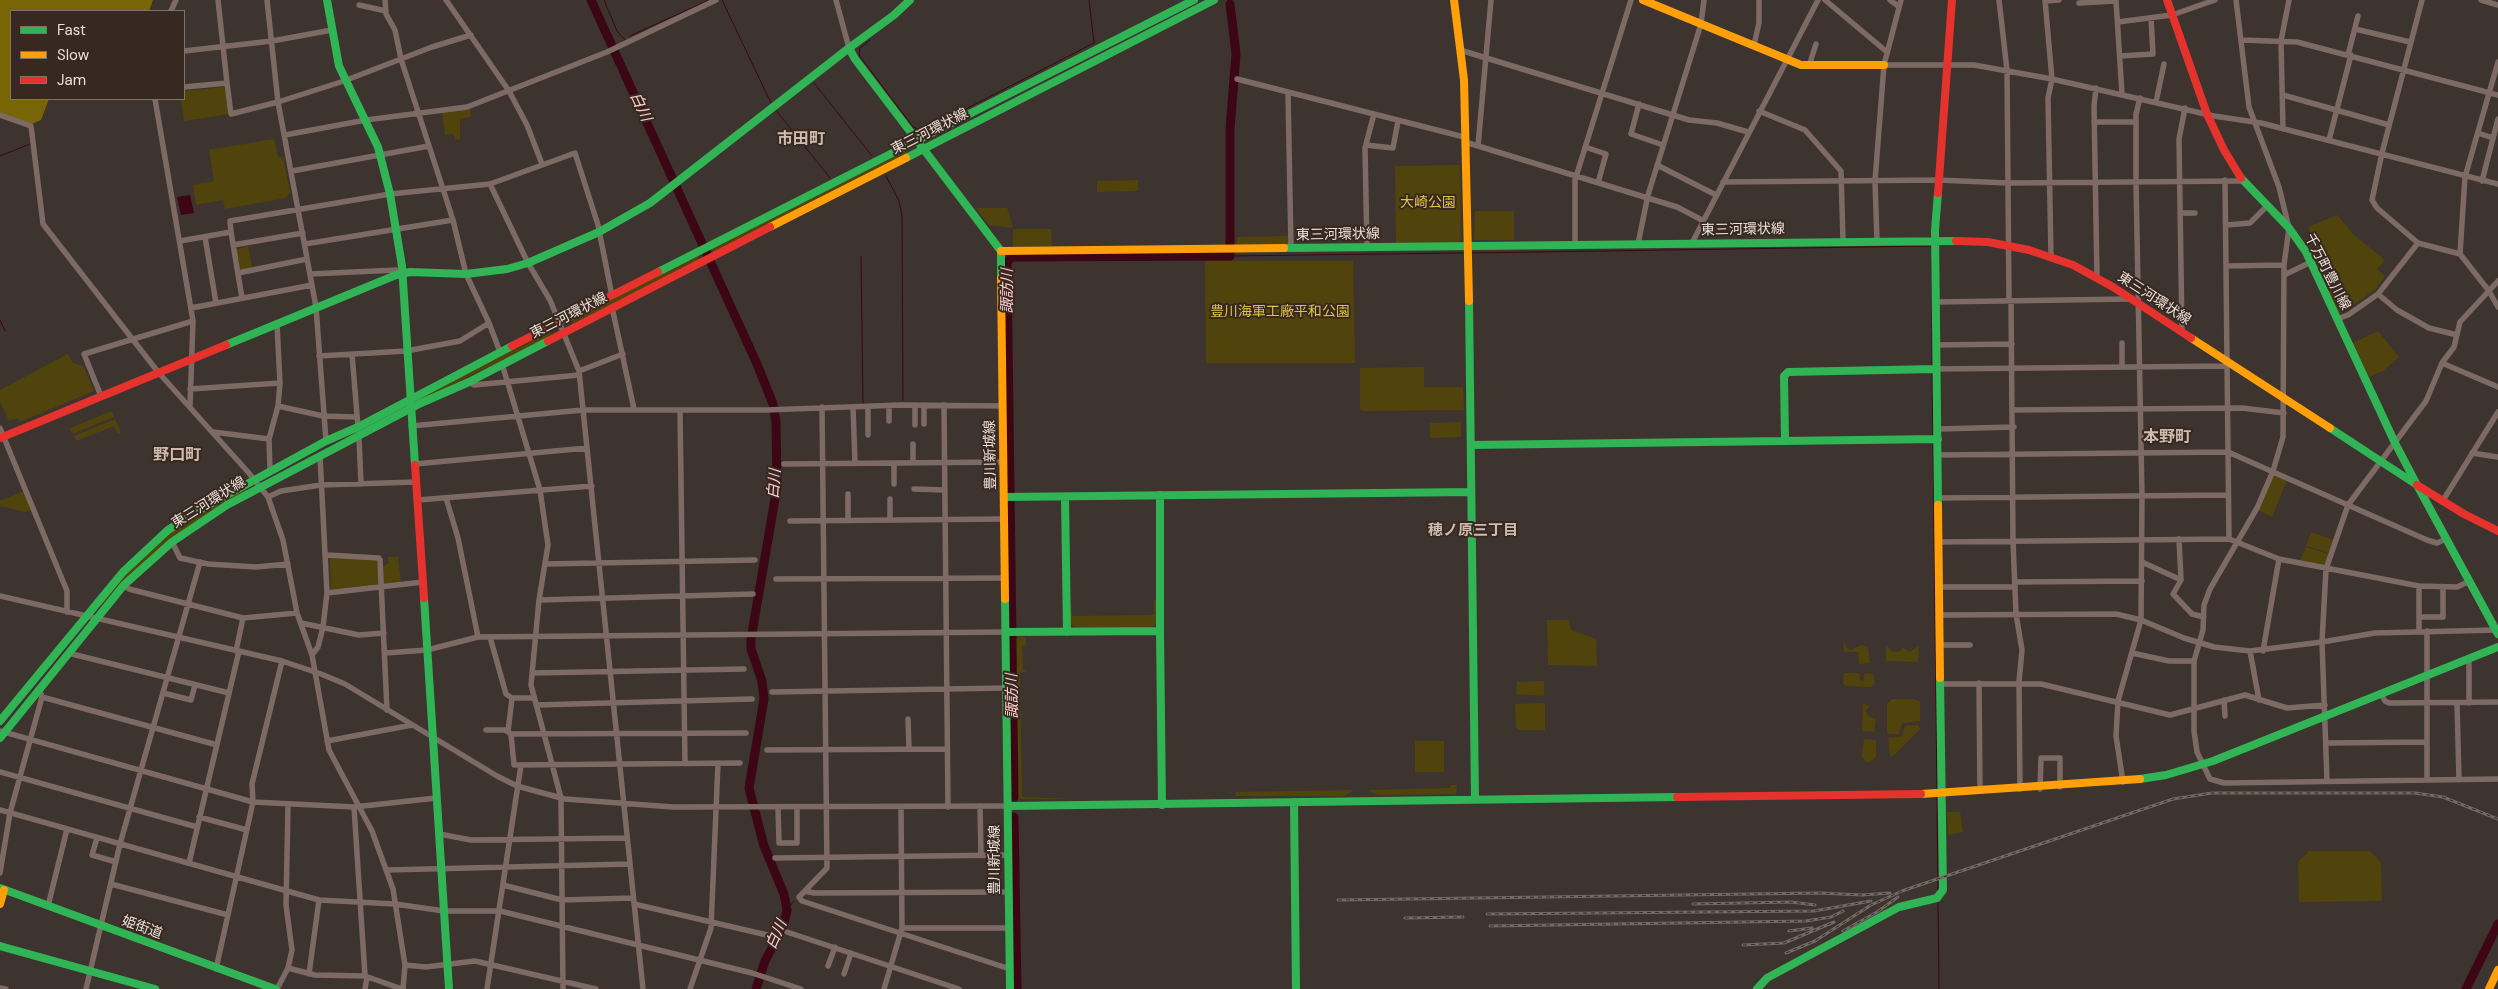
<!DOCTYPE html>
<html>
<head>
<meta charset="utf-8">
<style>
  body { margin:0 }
  #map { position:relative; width:2498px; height:989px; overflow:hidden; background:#3d342f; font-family:"DM Sans",sans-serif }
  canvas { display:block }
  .legend { position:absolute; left:10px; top:10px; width:175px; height:90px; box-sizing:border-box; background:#382920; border:1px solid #80726a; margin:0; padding:6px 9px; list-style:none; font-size:15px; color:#ebe0da }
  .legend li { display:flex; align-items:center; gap:10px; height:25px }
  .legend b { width:25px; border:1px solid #80726a }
</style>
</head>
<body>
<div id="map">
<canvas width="2498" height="989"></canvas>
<ul class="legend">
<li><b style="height:6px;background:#30b455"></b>Fast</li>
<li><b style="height:6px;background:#ff9f0a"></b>Slow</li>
<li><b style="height:6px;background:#e5322d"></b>Jam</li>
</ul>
</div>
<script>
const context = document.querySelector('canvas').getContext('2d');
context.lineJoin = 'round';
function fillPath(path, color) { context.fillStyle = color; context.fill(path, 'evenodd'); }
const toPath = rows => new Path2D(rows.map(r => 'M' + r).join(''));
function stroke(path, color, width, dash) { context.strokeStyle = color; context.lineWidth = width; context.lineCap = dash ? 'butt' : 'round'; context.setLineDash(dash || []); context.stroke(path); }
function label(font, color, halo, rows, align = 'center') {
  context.font = font + ' "DM Sans","Noto Sans JP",sans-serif'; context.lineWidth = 4; context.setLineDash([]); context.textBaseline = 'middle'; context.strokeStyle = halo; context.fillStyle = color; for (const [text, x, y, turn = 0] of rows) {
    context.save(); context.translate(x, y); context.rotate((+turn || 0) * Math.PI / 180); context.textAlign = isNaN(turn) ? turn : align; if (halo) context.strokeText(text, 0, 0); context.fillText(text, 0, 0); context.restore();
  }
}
fillPath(toPath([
  [225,87,229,114,184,121,181,99,184,99,184,91],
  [470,108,471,117,460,119,460,139,455,140,454,134,445,135,442,112],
  [274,139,278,157,283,157,290,192,286,198,225,209,223,200,196,205,193,185,214,181,209,150],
  [906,151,909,155,714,254,711,248],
  [1460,165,1461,240,1458,243,1396,243,1395,166],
  [1138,180,1138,191,1097,192,1097,181],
  [976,208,1007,208,1013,228,989,225],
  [1475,211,1514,211,1514,240,1474,240],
  [2337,215,2354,235,2385,260,2377,269,2385,276,2375,290,2339,314,2329,292,2330,287,2308,227],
  [1013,229,1051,229,1052,246,1013,247],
  [1288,236,1288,244,1237,244,1237,237],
  [248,246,252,268,241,270,236,250],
  [698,255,700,261,573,323,571,319],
  [1205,261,1353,261,1355,363,1206,363],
  [2378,331,2399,357,2383,371,2369,377,2353,343],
  [551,332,552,336,423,399,422,395],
  [68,354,73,363,83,366,94,391,20,422,18,418,9,421,0,402,0,390],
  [1424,367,1424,387,1463,387,1464,410,1362,411,1360,409,1360,368],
  [112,411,114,417,72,434,70,428],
  [115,419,121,433,118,434,114,426,76,441,74,436],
  [1461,422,1461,437,1430,438,1430,423],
  [2273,475,2287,480,2272,517,2258,510],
  [244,488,247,491,118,587,102,605,97,604,118,580,174,528],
  [24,491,32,509,26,512,0,506,0,501],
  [2311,532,2334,540,2329,553,2306,546],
  [2306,547,2329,554,2325,565,2300,561],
  [330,557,377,559,379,584,331,590],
  [388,557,398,557,401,582,383,584,382,567,389,563],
  [1154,599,1157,603,1157,623,1152,627,1074,627,1069,623,1071,600,1072,616,1154,615],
  [1547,620,1569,620,1571,630,1596,639,1597,666,1548,665],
  [1020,636,1026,638,1026,645,1022,645,1023,670,1028,671,1020,673,1022,797,1073,799,1020,799,1016,795,1013,642],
  [1843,641,1847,648,1851,650,1862,645,1868,647,1870,663,1859,664,1858,652,1844,652],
  [1919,645,1918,662,1886,661,1886,646,1893,652,1899,652,1903,648,1910,652],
  [1844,673,1859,673,1860,681,1863,681,1865,673,1873,674,1875,683,1871,687,1846,686,1843,683],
  [1544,681,1544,696,1516,694,1517,682],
  [1892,699,1914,699,1920,702,1920,721,1902,723,1899,734,1889,734,1887,731,1887,704],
  [1545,703,1545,730,1519,730,1516,727,1515,704],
  [1863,703,1869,706,1866,711,1868,716,1876,719,1874,732,1862,731],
  [1918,725,1920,729,1892,757,1890,756,1888,738,1902,736,1905,726],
  [1864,739,1876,740,1876,757,1870,762,1866,762,1862,757],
  [1415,741,1444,741,1444,772,1415,772],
  [1451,785,1457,785,1456,794,1377,795,1367,790,1450,788],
  [1354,790,1344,796,1236,796,1235,792],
  [1947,812,1960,812,1963,832,1948,835],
  [2309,851,2370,851,2381,862,2382,901,2299,902,2298,862]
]), '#50440c');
fillPath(toPath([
  [0,0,153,0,149,11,11,11,11,99,49,99,41,120,32,124,0,113]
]), '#786506');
fillPath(toPath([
  [190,195,194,213,181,215,177,197]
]), '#3d0615');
stroke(toPath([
  [604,0,617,31,625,40],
  [722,0,771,103],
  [630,36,709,0],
  [870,40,860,48,859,55,913,127,923,131,1094,43,1089,0],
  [814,83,872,156],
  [775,109,830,178],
  [0,156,30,144],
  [886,176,899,201,902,216,903,400],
  [1471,253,1932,246],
  [861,256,863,404],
  [1230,256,1464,253],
  [1932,257,1932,366],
  [0,320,5,331],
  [1932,372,1933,436],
  [1933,442,1937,791],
  [1937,797,1938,891],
  [1938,900,1939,989],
  [787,910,794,901]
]), '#3d0615', 1);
stroke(toPath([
  [591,0,757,364,773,404,776,422,777,487,751,639,751,649,762,681,764,699,749,788,764,846,784,894,787,910,783,927,765,961,756,989],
  [1014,797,1007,262,1012,257,1230,256,1230,129,1236,54,1230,4],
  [1014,817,1017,989],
  [2466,989,2498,924]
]), '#3d0615', 9);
stroke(toPath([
  [218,0,227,83],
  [267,0,278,102,316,307,326,441],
  [385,0,386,14,395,30,401,59,453,220,466,274,489,323,500,352],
  [446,0,509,91,527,125,542,164],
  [836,0,849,48],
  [1825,0,1887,52],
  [1890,0,1898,6],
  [1999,0,2007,70,2009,300],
  [2045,0,2052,79,2048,98,2051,256],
  [2116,0,2122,94],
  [2236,0,2249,107,2279,187,2289,228,2284,265,2283,437,2273,471,2257,508,2210,589,2204,605,2203,630,2194,661,2194,731,2197,752,2210,779,2224,783,2498,779],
  [2422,0,2382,153,2372,200,2377,208,2418,243,2460,254],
  [2481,0,2498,5],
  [2045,1,2059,0],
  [2079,3,2116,1],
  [359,5,386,11],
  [171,11,176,0],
  [2118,22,2172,15,2215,0],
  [2355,29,2410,42],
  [2242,40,2297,42,2498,95],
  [1754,45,1759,23,1759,0],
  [1460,50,1689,120,1717,123,1748,132],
  [184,51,272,41,332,30],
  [2348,55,2358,16],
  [2120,56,2153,54,2151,18],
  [2498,62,2465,177,2460,254,2489,291,2498,307],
  [1884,65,1974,65,2052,79,2214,116,2261,123,2498,184],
  [1809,66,1816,44],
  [1237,79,1464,137],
  [184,87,227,83,231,114,278,102,344,81,432,47,471,35],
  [2096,88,2094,106,2097,277],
  [1288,92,1291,248],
  [2283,95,2389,125],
  [155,99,193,321,190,406],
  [2156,102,2164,64],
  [1639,104,1631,134,1663,145],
  [1759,111,1805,130,1841,171,1843,241],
  [0,115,31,126,43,224,158,372,248,472,268,497,283,540,297,613,312,655,329,750,372,831,393,889,405,965,403,989],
  [2094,122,2136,122],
  [2283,129,2281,41,2289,0],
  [2478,133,2493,138],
  [285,135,366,120,467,107,607,52,716,0],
  [2329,140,2351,55],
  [1465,142,1677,207,1702,220],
  [1366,145,1393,148,1398,121],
  [1478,146,1491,0],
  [1585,147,1606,154,1598,183],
  [1657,165,1716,195],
  [292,171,429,146],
  [2225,180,2229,539],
  [2482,181,2498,119],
  [1723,182,1938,180,2008,183,2243,181],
  [490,184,528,263,550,300,579,371,643,989],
  [2180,213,2195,213],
  [2226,225,2250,223,2267,206],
  [231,232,242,298],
  [205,237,216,303],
  [180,241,231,232,230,221,390,194,490,184,575,153,598,225,612,296],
  [1877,241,1875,181,1884,65,1901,0],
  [1692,243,1818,0],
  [305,244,453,220],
  [1638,244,1648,195,1701,24,1704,0],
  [233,245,303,233],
  [1575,245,1575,180,1631,0],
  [1367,248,1365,148,1374,114],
  [2227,266,2284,265],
  [238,273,307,259],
  [310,274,397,270,402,273],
  [2284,275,2311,262],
  [2378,294,2397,310,2429,328,2457,335],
  [2011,301,2013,541,2016,614,2022,650,2019,682,2020,789],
  [1936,302,2129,299],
  [612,307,634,409],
  [191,308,312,285],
  [2337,319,2348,315,2378,294,2418,243],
  [2182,332,2179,139,2185,108],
  [2122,343,2122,366],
  [1936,345,2012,344],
  [352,354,358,427],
  [319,356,406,351,460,341,489,323],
  [2442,363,2498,387],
  [502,364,540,490,548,545,539,600,531,685,561,798,563,989],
  [1936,369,2227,366],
  [579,371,623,354],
  [469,382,474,385,579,375],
  [190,389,280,383],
  [101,396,84,354,193,321],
  [915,405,915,425],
  [924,405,924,424],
  [944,405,948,807],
  [278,406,323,416,356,417],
  [889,406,889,421],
  [822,407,827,868,799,897,802,901,1010,969],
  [853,407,855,463],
  [868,407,868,435],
  [680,410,685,764],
  [2014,410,2242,408,2284,413],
  [411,426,583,410,766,410,901,405,1003,406],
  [0,428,67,591,67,612],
  [1938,429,2014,427],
  [213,432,269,439],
  [359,437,361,484],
  [913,444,913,463],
  [2472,453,2498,457],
  [1938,455,2228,452,2427,540,2437,543,2446,539],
  [894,463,894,484],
  [415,464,587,448],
  [784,464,1003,462],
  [270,470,269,439,278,406,280,383,277,324],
  [914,489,944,490],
  [268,497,281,491,321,485,416,482],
  [446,498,458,538,478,637],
  [1938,498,2228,495],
  [890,499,890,520],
  [418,500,592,486],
  [2442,502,2498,412],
  [790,521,1005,519],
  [848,521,848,494],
  [2179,539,2181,580],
  [172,542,180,558,208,564,256,567,288,564],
  [1939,542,2229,539,2279,559,2419,586,2457,587,2470,581],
  [327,555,379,558,380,560,387,710],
  [2142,562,2181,580,2173,594,2192,614,2204,617],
  [545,564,755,560],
  [776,579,1005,578],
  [2015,582,2142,581],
  [124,585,129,589,243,618,297,613],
  [2419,586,2419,631],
  [1939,587,2015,587],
  [327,593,423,582],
  [0,596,282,661,321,674,345,684,497,776,517,786,565,799,673,807,1008,806],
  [539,600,753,594],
  [1940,615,2116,614,2141,620,2184,638,2214,647,2250,651,2322,642,2375,633,2496,630],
  [2419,617,2443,617,2443,588],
  [301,623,359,635,384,633],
  [2427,631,2427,780],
  [490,637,506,694,512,698,534,698],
  [1940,645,1970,645],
  [236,651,243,618],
  [2250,651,2259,700],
  [2263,651,2279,559],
  [68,653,229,693],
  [385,653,427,650,478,637,1006,632],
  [2132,653,2169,661,2194,661],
  [312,655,318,647,323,627,327,593,320,456],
  [532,673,744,669],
  [1979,683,1980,791],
  [1941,684,2041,684,2170,715,2245,695,2287,708,2325,705],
  [772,692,1006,688],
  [163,693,191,700,195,685],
  [2381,694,2385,701,2389,703,2498,702],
  [42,697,217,745],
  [512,698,508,732,511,734,514,765,740,763],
  [2224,700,2225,716],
  [2457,703,2459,780],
  [2469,703,2469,658],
  [536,705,752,699],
  [908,719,909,749],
  [486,730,505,730,508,732],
  [0,731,253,802,354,807,436,798],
  [511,734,746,733],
  [327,741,412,725],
  [2326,743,2427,742],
  [767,750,947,749],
  [0,772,197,827],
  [2327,781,2322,642,2326,569,2348,505,2426,401,2442,363,2454,347,2460,322,2498,281],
  [2123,782,2116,736,2118,701,2141,620,2142,496,2136,182,2136,114,2140,98],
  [2040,789,2041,758,2060,758,2060,787],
  [980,806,981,855],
  [354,807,365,976],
  [778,807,779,843,797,843,797,807],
  [0,810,319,900,395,904,444,911,500,911,752,973,801,989],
  [199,817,247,830],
  [439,834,471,840,627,838],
  [97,838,92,855,116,862],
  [775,858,1008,855],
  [189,863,239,651],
  [387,870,630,864],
  [0,873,10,813,42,697,39,689],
  [111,884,228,915],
  [503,885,562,900,633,898],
  [805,891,814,893,1008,892],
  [634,904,767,935],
  [48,906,67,829],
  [902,928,1009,928],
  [787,932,959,989],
  [405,965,426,967,475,961,596,989],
  [828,966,835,947],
  [288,968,315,975,365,976,402,989],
  [216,969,253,802,252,784,282,661],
  [309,974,319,900],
  [844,974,851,953],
  [0,988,6,989],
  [86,989,120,844,200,562],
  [277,989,288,968,292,950,286,905,288,805],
  [365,989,367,977],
  [487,989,521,765],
  [690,989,711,928,718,763],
  [884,989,902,928,901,808]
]), '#7d6a65', 5.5);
stroke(toPath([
  [327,0,339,66,378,147,390,194,402,266,415,465],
  [910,0,894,15,849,48,855,59,1001,251,1001,278],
  [906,158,1214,0],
  [2241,178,2289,228,2306,252,2395,443,2417,485],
  [1938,193,1935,230,1938,505],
  [1284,248,1956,241],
  [658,272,1194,0],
  [1469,301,1475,799],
  [226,345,396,275,410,272,466,274,507,269,528,263,599,232,650,203,849,48],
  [2330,428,2417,485,2498,634],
  [1785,441,1784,376,1788,372,1936,369],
  [1471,445,1938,439],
  [1160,495,1160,631],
  [1004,497,1471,492],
  [1065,497,1067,632],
  [424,598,449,989],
  [1005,599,1010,989],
  [1006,632,1160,631,1162,805],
  [0,721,123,572,168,530,203,508,326,441,358,427,512,346],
  [0,738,124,585,172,542,227,505,421,403,469,382,548,341],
  [2140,779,2166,775,2213,761,2498,647],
  [1294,802,1296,989],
  [1008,806,1677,797],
  [0,888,275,989],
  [0,946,155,989],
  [1757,989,1767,978,1899,907,1937,898,1943,890,1940,678]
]), '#30b455', 8);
stroke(toPath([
  [1454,0,1464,80,1469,301],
  [1643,0,1801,65,1884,65],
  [770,227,906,158],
  [1001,251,1284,248],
  [1001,278,1005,599],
  [2191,338,2330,428],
  [1938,505,1940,678],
  [1921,794,2140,779],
  [0,904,4,890],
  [2489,989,2498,970]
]), '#ff9f0a', 8);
stroke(toPath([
  [2167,0,2207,114,2224,150,2241,178],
  [1938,193,1952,0],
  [1956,241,1988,242,2029,250,2073,265,2113,287,2191,338],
  [548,341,770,227],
  [512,346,658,272],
  [0,438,226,345],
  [415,465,424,598],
  [2417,485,2464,514,2498,531],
  [1677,797,1921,794]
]), '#e5322d', 8);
const rail = toPath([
  [1338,900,1820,893,1862,895,1890,893],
  [1693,904,1791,902,1815,905],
  [1487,914,1814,911,1871,901],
  [1405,918,1463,917],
  [1490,926,1806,921,1831,917,1843,911],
  [1789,931,1812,928],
  [1843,931,1877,912,1898,897],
  [1743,945,1784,943,1834,922],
  [1786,953,1815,941,1871,905,1902,891,2173,799,2212,793,2415,793,2443,797,2498,819]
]);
stroke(rail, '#746965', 3);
stroke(rail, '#382920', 1, [4]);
label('14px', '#ebe0da', '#382920', [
  ["東三河環状線",930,132,-27],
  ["東三河環状線",1743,230,-1],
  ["東三河環状線",1338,235,-1],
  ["千万町豊川線",2327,272,63],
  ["東三河環状線",2154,299,33],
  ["東三河環状線",569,316,-27],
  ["豊川新城線",991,455,-91],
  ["東三河環状線",209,503,-32],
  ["豊川新城線",995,860,-90],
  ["姫街道",142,928,20]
]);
label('14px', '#dfc349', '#382920', [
  ["大崎公園",1428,203],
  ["豊川海軍工廠平和公園",1280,312]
]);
label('italic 15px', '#ffcdd2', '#382920', [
  ["白川",640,107,65],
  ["諏訪川",1008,291,-90],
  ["白川",775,484,-86],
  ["諏訪川",1013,696,-91],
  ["白川",777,935,-66]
]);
label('bold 15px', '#cebaae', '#382920', [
  ["穂ノ原三丁目",1473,531]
]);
label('bold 16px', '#cebaae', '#382920', [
  ["市田町",801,140],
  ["本野町",2167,438],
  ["野口町",177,456]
]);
</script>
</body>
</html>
